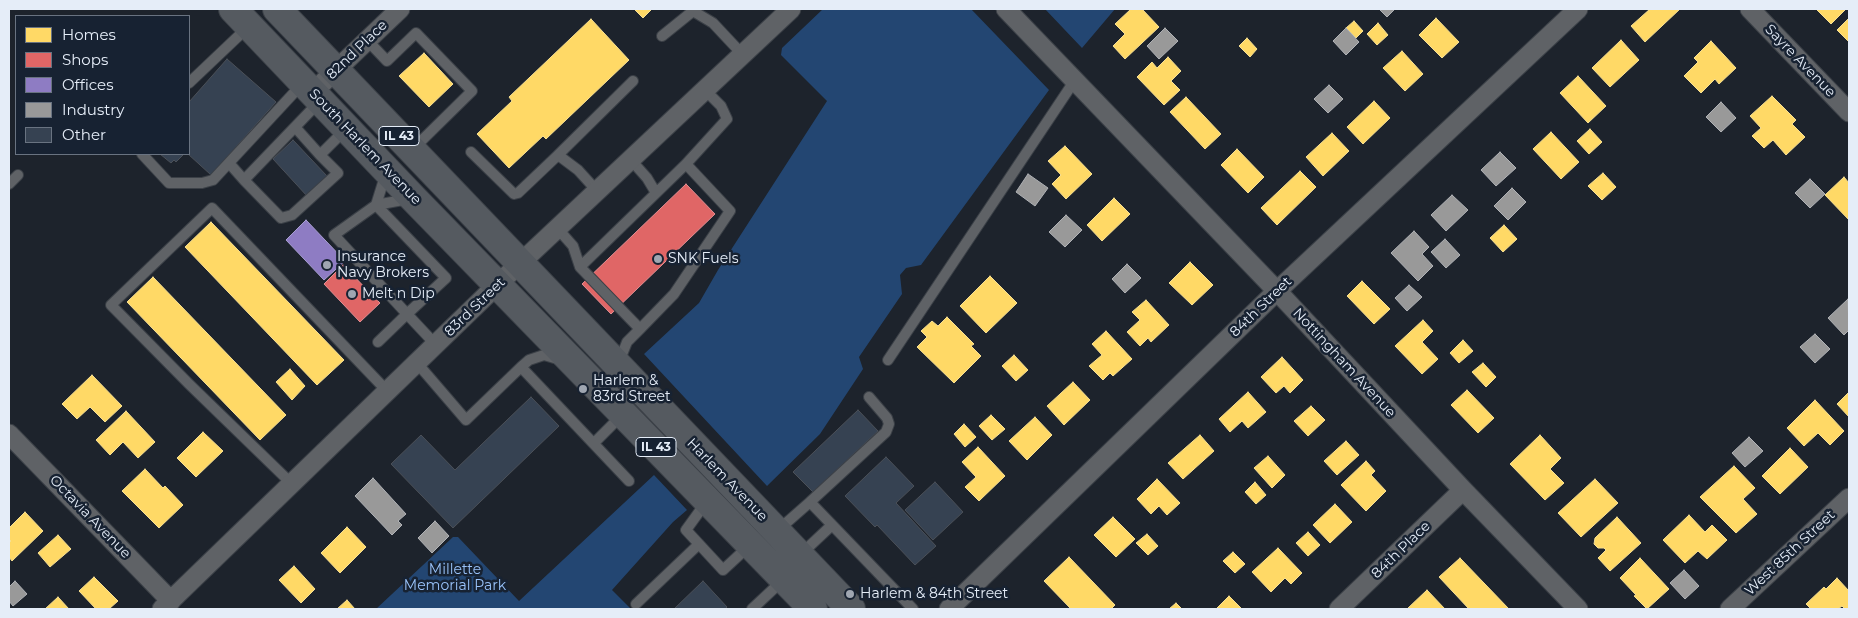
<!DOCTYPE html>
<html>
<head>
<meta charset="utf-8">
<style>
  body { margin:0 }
  #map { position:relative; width:1858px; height:618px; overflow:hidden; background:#1d232c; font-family:Montserrat,sans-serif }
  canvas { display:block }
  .frame { position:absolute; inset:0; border:10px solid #e5edf8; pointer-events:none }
  .legend { position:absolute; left:15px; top:15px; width:175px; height:140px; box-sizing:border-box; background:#172232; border:1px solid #697381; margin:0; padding:6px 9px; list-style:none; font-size:15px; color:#e5edf8 }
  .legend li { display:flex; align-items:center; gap:10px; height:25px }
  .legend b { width:25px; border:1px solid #697381 }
</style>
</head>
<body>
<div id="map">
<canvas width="1858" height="618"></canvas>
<div class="frame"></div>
<ul class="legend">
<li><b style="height:14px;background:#ffd966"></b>Homes</li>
<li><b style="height:14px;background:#e06666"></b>Shops</li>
<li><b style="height:14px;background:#8e7cc3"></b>Offices</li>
<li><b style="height:14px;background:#999"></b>Industry</li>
<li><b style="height:14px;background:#364252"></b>Other</li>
</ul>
</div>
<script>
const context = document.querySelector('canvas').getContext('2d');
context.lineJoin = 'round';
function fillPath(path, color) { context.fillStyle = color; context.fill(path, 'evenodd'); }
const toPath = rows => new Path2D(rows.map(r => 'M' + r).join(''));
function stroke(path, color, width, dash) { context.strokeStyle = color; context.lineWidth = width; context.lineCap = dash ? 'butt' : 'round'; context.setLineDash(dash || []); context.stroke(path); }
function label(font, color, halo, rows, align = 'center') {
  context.font = font + ' Montserrat,sans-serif'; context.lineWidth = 5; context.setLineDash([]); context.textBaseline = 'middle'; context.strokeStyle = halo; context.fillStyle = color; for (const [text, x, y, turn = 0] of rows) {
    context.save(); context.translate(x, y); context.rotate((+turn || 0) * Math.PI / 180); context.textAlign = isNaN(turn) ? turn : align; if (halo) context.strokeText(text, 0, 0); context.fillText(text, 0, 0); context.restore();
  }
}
fillPath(toPath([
  [823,9,971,9,1049,90,921,265,906,268,900,275,902,294,859,357,863,369,820,434,767,486,644,354,699,303,718,270,827,101,781,55,782,48],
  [1045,9,1115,9,1082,48],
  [654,475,687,510,673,522,612,590,631,609,376,609,453,537,458,537,519,601]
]), '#234672');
const homes = toPath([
  [634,9,652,9,643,18,634,9],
  [1131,9,1142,9,1159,27,1125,59,1113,46,1125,34,1115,24,1131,9],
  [1650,9,1680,9,1645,42,1631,26,1650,9],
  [1816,9,1846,9,1831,24,1816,9],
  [1436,18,1459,42,1442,58,1419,35,1436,18],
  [1849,18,1849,42,1837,30,1849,18],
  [591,19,629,60,546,139,543,136,509,168,477,134,512,101,509,97,591,19],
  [1354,21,1363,31,1356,38,1346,28,1354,21],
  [1378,23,1388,35,1377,45,1367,34,1378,23],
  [1247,38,1257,49,1250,57,1239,46,1247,38],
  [1621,40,1639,60,1610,87,1592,68,1621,40],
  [1711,41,1736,68,1719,84,1715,79,1701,93,1684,76,1698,62,1694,58,1711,41],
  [1402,51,1423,74,1405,91,1383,68,1402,51],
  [424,53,453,84,429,107,399,76,424,53],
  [1168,57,1181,71,1171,81,1180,90,1164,105,1137,77,1152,62,1157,68,1168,57],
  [1578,76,1606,106,1588,123,1560,93,1578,76],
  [1772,96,1796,120,1792,124,1805,137,1786,155,1773,140,1764,148,1752,136,1761,128,1750,116,1772,96],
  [1186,97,1221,134,1205,149,1170,112,1186,97],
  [1374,101,1390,118,1363,144,1347,127,1374,101],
  [1590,129,1602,142,1589,154,1577,141,1590,129],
  [1551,132,1579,162,1561,179,1533,149,1551,132],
  [1332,133,1349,151,1323,176,1306,157,1332,133],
  [1065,146,1092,174,1066,199,1052,184,1061,175,1048,161,1065,146],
  [1237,149,1264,177,1248,193,1221,165,1237,149],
  [1300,171,1316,187,1277,225,1261,208,1300,171],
  [1603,173,1616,187,1602,200,1588,186,1603,173],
  [1844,177,1849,183,1849,220,1825,195,1844,177],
  [1114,198,1130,214,1102,241,1087,225,1114,198],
  [211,222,344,360,317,385,185,247,211,222],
  [1504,225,1517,239,1503,252,1490,238,1504,225],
  [1190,262,1213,285,1192,305,1169,283,1190,262],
  [990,276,1017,303,986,333,960,306,990,276],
  [153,277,286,415,260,440,127,302,153,277],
  [1362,281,1390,309,1374,324,1347,296,1362,281],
  [1146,300,1169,325,1151,342,1148,338,1140,346,1127,332,1140,320,1132,312,1146,300],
  [947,317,974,344,971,346,981,356,954,383,917,347,927,337,921,331,932,321,938,326,947,317],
  [1423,320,1433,331,1422,342,1438,359,1422,374,1395,346,1423,320],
  [1106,331,1132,359,1113,376,1110,373,1103,380,1089,366,1102,355,1092,344,1106,331],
  [1463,340,1473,351,1459,363,1450,353,1463,340],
  [1014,355,1028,370,1016,381,1002,366,1014,355],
  [1282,357,1303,380,1290,393,1284,386,1276,393,1261,377,1282,357],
  [1483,363,1496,377,1486,387,1472,372,1483,363],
  [290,369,305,386,292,400,276,382,290,369],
  [92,375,122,406,105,422,90,407,77,419,62,404,92,375],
  [1073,382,1090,400,1064,425,1047,406,1073,382],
  [1467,390,1494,418,1478,433,1451,405,1467,390],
  [1248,392,1266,412,1248,428,1242,421,1230,432,1219,419,1248,392],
  [1849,392,1849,417,1837,404,1849,392],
  [1815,400,1844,431,1830,445,1818,433,1804,446,1787,428,1815,400],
  [1311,406,1325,420,1308,436,1294,421,1311,406],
  [126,411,155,442,138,458,123,442,110,455,96,440,126,411],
  [991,415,1005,429,992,440,979,426,991,415],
  [1035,417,1052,435,1027,460,1009,441,1035,417],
  [964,424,976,437,965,447,954,434,964,424],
  [203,432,223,451,196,477,177,458,203,432],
  [1200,435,1214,451,1183,479,1168,463,1200,435],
  [1540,435,1561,458,1550,469,1564,483,1545,500,1510,464,1540,435],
  [1346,441,1359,455,1337,475,1324,461,1346,441],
  [978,447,1005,476,979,501,965,487,976,477,962,462,978,447],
  [1790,448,1808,467,1780,494,1762,476,1790,448],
  [1268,456,1285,475,1272,488,1254,468,1268,456],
  [1366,461,1375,471,1371,475,1386,491,1366,511,1341,485,1366,461],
  [1734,466,1755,488,1743,499,1757,514,1736,533,1700,497,1734,466],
  [145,469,163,488,165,486,183,505,159,528,122,491,145,469],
  [1157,479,1180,503,1167,515,1159,506,1151,514,1137,499,1157,479],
  [1595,479,1618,503,1581,537,1558,513,1595,479],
  [1255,482,1266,495,1256,504,1245,492,1255,482],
  [1335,504,1352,522,1330,543,1313,525,1335,504],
  [25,512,43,531,12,561,9,557,9,543,11,541,9,539,9,528,25,512],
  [1689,515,1705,532,1712,525,1727,540,1707,559,1698,551,1685,563,1663,540,1689,515],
  [1113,517,1135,539,1116,557,1094,535,1113,517],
  [1617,517,1641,543,1610,571,1598,558,1606,550,1604,548,1598,548,1594,544,1595,538,1617,517],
  [347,527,366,547,340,573,321,553,347,527],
  [1308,532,1320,545,1308,556,1296,543,1308,532],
  [1147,534,1158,546,1148,555,1136,543,1147,534],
  [58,535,71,549,50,567,38,553,58,535],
  [1278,548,1302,573,1291,584,1285,578,1271,592,1252,572,1278,548],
  [1233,552,1245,564,1235,573,1223,561,1233,552],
  [1069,557,1115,605,1111,609,1071,609,1044,581,1069,557],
  [1460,558,1509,609,1469,609,1439,577,1460,558],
  [1640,558,1669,589,1647,609,1634,596,1636,595,1620,578,1640,558],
  [294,566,315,589,301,603,279,580,294,566],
  [94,577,118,601,109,609,96,609,79,591,94,577],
  [1837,578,1849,591,1849,609,1845,609,1842,606,1838,609,1811,609,1806,604,1824,587,1826,589,1837,578],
  [1427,590,1445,609,1407,609,1427,590],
  [1229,596,1242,609,1216,609,1229,596],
  [58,597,69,609,45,609,58,597],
  [347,600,355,609,337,609,347,600],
  [1176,603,1182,609,1169,609,1176,603]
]);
fillPath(homes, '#ffd966');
stroke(homes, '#f7df92', 1);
const shops = toPath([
  [686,184,715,214,611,314,582,284,686,184],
  [343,265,380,303,360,322,324,284,343,265]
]);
fillPath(shops, '#e06666');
stroke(shops, '#e28e92', 1);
const offices = toPath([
  [306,220,345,261,324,280,286,240,306,220]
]);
fillPath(offices, '#8e7cc3');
stroke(offices, '#a89ed3', 1);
const industry = toPath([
  [1379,9,1395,9,1387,17,1379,9],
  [1165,28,1178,41,1159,59,1147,46,1165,28],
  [1346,28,1359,42,1346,55,1333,41,1346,28],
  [1329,85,1343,99,1328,113,1314,99,1329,85],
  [1721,102,1736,118,1721,132,1706,117,1721,102],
  [1500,152,1516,168,1496,186,1481,170,1500,152],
  [1028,174,1048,188,1035,206,1016,192,1028,174],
  [1810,179,1825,194,1810,208,1795,193,1810,179],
  [1512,188,1526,202,1508,220,1494,206,1512,188],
  [1452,195,1468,210,1446,231,1431,215,1452,195],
  [1066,215,1082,230,1065,247,1049,232,1066,215],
  [1414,231,1429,247,1422,254,1433,266,1418,281,1391,253,1414,231],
  [1445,239,1460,255,1446,268,1431,252,1445,239],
  [1127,264,1141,278,1125,293,1112,279,1127,264],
  [1409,285,1422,297,1407,311,1395,298,1409,285],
  [1848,299,1849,330,1844,335,1828,318,1848,299],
  [1815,334,1830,349,1815,363,1800,347,1815,334],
  [1749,437,1763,451,1745,467,1732,453,1749,437],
  [373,478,406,514,398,521,402,525,392,535,355,496,373,478],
  [435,521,449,536,432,553,418,538,435,521],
  [1684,570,1699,586,1685,599,1670,583,1684,570],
  [15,581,27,594,13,606,9,601,9,587,15,581]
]);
fillPath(industry, '#999');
stroke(industry, '#b0b2b6', 1);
const building = toPath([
  [227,59,276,102,211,175,188,154,189,102,227,59],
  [293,140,327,176,307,196,273,159,293,140],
  [160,154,184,154,176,162,174,160,171,163,160,154],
  [531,397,559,426,453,528,391,464,421,435,455,470,531,397],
  [858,410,878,431,813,492,793,472,858,410],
  [886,457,914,486,896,503,936,546,915,565,877,525,875,527,845,496,886,457],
  [935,482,963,512,933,540,905,510,935,482],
  [703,581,727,607,725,609,674,609,703,581]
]);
fillPath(building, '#364252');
stroke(building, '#4b5058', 1);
const service = toPath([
  [662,36,693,11,713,23,743,55],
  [367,40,387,61,416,33,472,91,413,149],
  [189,83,248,27],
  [319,102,244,180,281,218,292,215,338,173,320,155,346,129],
  [295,127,320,155],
  [471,152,514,194,518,193,558,155,578,170,598,192],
  [142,154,169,183,202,183,213,180,303,83],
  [558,155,633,81],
  [631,160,647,178,656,193],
  [229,163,244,180],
  [686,164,727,119,721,106,705,90],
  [386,173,376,205,408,199],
  [9,184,18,175],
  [558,229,573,246,580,267],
  [378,342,407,314,446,278,376,205,334,235,407,314,436,345],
  [888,360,1075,80],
  [619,362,627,342,640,329,674,294,730,211,686,164,580,267,640,329],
  [417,363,466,420,521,367,629,481],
  [521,367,529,360,544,355,561,360],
  [869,397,887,418,889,424,886,432,810,502,913,609],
  [594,443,623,414],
  [292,484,189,384,111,305,212,208,388,392],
  [707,501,686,530,723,570,750,545],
  [777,531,810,502],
  [800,555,832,525],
  [636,604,699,544],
  [752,609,783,580]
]);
const minor = toPath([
  [1006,9,1277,291,1463,490,1578,609],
  [1750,9,1849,112],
  [313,92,400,9],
  [9,434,171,601],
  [162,609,498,284,791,9],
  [949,609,1277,291,1578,9],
  [1339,609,1463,490],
  [1730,609,1849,498]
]);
const primary = toPath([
  [233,9,413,198,813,609],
  [277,9,851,609]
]);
stroke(service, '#3b4047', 12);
stroke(minor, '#3b4047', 21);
stroke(primary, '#3b4047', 30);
stroke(service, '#5f6266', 10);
stroke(minor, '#5f6266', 19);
stroke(primary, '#555a60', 28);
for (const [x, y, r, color] of [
  [658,259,5,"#9fa6b1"],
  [327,265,5,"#9fa6b1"],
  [352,294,5,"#9fa6b1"],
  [583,389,5,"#9fa6b1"],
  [850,594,5,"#9fa6b1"]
]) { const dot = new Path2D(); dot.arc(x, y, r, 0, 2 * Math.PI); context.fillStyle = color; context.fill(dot); stroke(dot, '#172232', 2); }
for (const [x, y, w] of [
  [399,136,40],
  [656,447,40]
]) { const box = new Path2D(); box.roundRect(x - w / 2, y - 9.5, w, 19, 4); context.fillStyle = '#172232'; context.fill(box); stroke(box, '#e5edf8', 1); }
label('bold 12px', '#e5edf8', null, [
  ["IL 43",399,136],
  ["IL 43",656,447]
]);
label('14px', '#e5edf8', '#172232', [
  ["82nd Place",357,50,-44],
  ["Sayre Avenue",1800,61,46],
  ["South Harlem Avenue",365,147,46],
  ["83rd Street",475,307,-44],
  ["84th Street",1261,307,-44],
  ["Nottingham Avenue",1344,363,47],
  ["Harlem Avenue",727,480,46],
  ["Octavia Avenue",90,517,46],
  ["84th Place",1401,550,-44],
  ["West 85th Street",1790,553,-43]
]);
label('14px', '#e5edf8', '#172232', [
  ["Insurance",337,257],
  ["Navy Brokers",337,273],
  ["SNK Fuels",668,259],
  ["Melt n Dip",362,294],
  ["Harlem &",593,381],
  ["83rd Street",593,397],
  ["Harlem & 84th Street",860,594]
], 'left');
label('14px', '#99c2f9', '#172232', [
  ["Millette",455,570],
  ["Memorial Park",455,586]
]);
</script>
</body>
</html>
